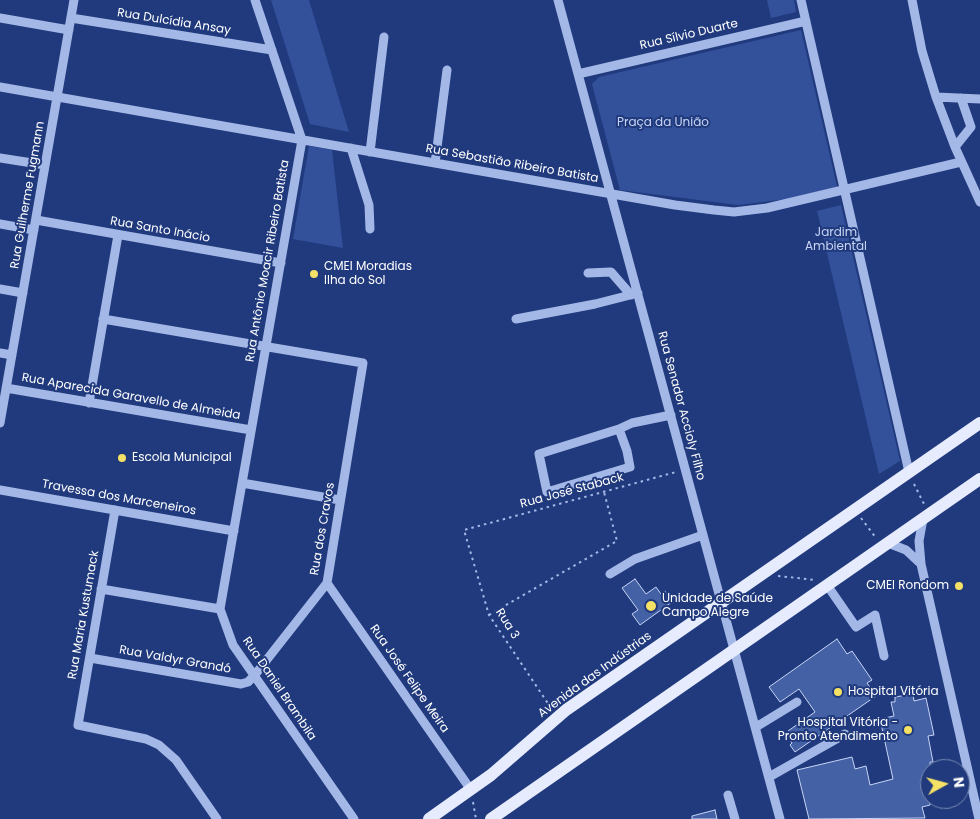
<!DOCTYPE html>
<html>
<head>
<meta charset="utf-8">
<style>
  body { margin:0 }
  #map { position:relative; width:980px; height:819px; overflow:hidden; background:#203a7d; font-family:Poppins,sans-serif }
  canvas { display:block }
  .north { position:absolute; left:920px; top:759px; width:50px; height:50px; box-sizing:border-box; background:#203a7d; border:1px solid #7989b1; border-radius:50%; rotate:83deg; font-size:14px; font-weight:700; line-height:20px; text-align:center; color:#fff }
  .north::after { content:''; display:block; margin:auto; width:18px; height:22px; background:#f4e165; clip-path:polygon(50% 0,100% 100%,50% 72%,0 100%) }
</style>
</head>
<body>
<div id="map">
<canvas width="980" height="819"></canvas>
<div class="north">N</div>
</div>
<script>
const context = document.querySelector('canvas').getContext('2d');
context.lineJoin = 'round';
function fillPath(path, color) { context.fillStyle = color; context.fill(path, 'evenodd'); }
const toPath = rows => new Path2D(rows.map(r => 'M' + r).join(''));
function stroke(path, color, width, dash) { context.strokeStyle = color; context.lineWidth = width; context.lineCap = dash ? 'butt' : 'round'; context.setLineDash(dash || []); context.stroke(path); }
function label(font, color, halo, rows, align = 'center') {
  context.font = font + ' Poppins,sans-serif'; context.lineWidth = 4; context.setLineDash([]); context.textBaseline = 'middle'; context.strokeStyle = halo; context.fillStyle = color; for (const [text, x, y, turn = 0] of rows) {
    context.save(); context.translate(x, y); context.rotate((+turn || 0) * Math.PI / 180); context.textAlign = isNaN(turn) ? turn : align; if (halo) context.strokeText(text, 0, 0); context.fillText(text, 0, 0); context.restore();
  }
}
fillPath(toPath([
  [271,0,309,0,349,132,310,124],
  [767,0,794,0,796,12,771,18],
  [801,30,837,187,787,199,738,205,620,190,592,84,599,77],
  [309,146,332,150,343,248,293,239],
  [841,205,900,461,879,474,817,211]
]), '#33519b');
const building = toPath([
  [635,579,646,594,656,587,661,594,665,591,672,602,640,625,632,614,638,610,622,588,635,579],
  [837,639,847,654,852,651,872,680,867,683,876,696,795,752,790,745,792,743,789,738,792,736,788,731,815,712,799,689,780,702,769,687,837,639],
  [913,694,914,701,926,698,934,735,928,736,933,762,930,762,930,805,922,807,925,818,809,819,797,770,852,757,855,769,866,766,870,785,893,779,880,719,894,716,891,702,895,702,895,697,913,694],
  [715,810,717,819,692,819,692,816,715,810]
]);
fillPath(building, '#4561a5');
stroke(building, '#c7d5f5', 1);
stroke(toPath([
  [914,484,924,504],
  [861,518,876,538],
  [778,576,816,580],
  [489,615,617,541,604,492],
  [551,708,489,615,464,530,676,472],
  [473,802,476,819]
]), '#a4b8e7', 2, [2.5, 4]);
stroke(toPath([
  [255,0,302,140,220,609,233,645,354,819],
  [558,0,780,819],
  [801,0,909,472],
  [912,0,922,51,936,97,955,147,980,202],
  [0,18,69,30],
  [71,18,272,50],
  [578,74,806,21],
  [0,87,675,205,714,210,734,212,767,208,961,162],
  [936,97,980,99],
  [955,147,971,127,961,98],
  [351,148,369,205,370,229],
  [370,152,384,37],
  [0,158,45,165],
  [435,163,447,70],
  [36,220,281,263],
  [0,224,34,230],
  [588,273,611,272,631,295],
  [0,289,23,293],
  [516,319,595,304,638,293],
  [0,353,12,355],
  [6,388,251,430],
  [89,403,118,235],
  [0,423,74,0],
  [619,429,627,451,630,467,547,492,539,454,619,429,632,423,671,415],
  [242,483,340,500],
  [0,490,234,531],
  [115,510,78,725,146,739,159,745,176,760,217,819],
  [923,519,919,541,921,564,979,819],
  [888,543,906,550,921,564],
  [610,574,635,559,703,535],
  [327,583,471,790],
  [827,585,856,627,875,615,884,656],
  [101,589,220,609],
  [90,658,241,684,248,682,254,676,327,583,363,363,103,319],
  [756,727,797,702],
  [769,777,845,734],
  [728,795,735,819]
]), '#a4b8e7', 9);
stroke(toPath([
  [429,819,491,775,566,710,980,423],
  [491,819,980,479]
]), '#e6ebfd', 12);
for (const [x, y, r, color] of [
  [314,274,5,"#f4e165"],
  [122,458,5,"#f4e165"],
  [959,586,5,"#f4e165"],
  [651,606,6,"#f4e165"],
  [838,692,5,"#f4e165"],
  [908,730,5,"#f4e165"]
]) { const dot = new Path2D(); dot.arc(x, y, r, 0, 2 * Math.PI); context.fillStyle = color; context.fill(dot); stroke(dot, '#203a7d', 2); }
label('12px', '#fff', '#203a7d', [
  ["Rua Dulcídia Ansay",174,22,9],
  ["Rua Sílvio Duarte",689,35,-13],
  ["Rua Sebastião Ribeiro Batista",512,164,10],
  ["Rua Guilherme Fugmann",28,195,-80],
  ["Rua Santo Inácio",160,230,10],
  ["Rua Antônio Moacir Ribeiro Batista",268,261,-80],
  ["Rua Aparecida Garavello de Almeida",131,397,10],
  ["Rua Senador Accioly Filho",681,406,75],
  ["Rua José Staback",572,491,-15],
  ["Travessa dos Marceneiros",119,498,10],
  ["Rua dos Cravos",323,529,-80],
  ["Rua Maria Kustumack",84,615,-80],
  ["Rua 3",507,624,58],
  ["Rua Valdyr Grandó",175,660,10],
  ["Avenida das Indústrias",595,675,-36],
  ["Rua José Felipe Meira",409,679,55],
  ["Rua Daniel Brambila",279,689,56]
]);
label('12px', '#c7d5f5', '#203a7d', [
  ["Praça da União",663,123],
  ["Jardim",836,233],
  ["Ambiental",836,247]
]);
label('12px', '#fff', '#203a7d', [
  ["CMEI Moradias",324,267],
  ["Ilha do Sol",324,281],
  ["Escola Municipal",132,458],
  ["CMEI Rondom",949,586,"right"],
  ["Unidade de Saúde",662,599],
  ["Campo Alegre",662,613],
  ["Hospital Vitória",848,692],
  ["Hospital Vitória -",898,723,"right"],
  ["Pronto Atendimento",898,737,"right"]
], 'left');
</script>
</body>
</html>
